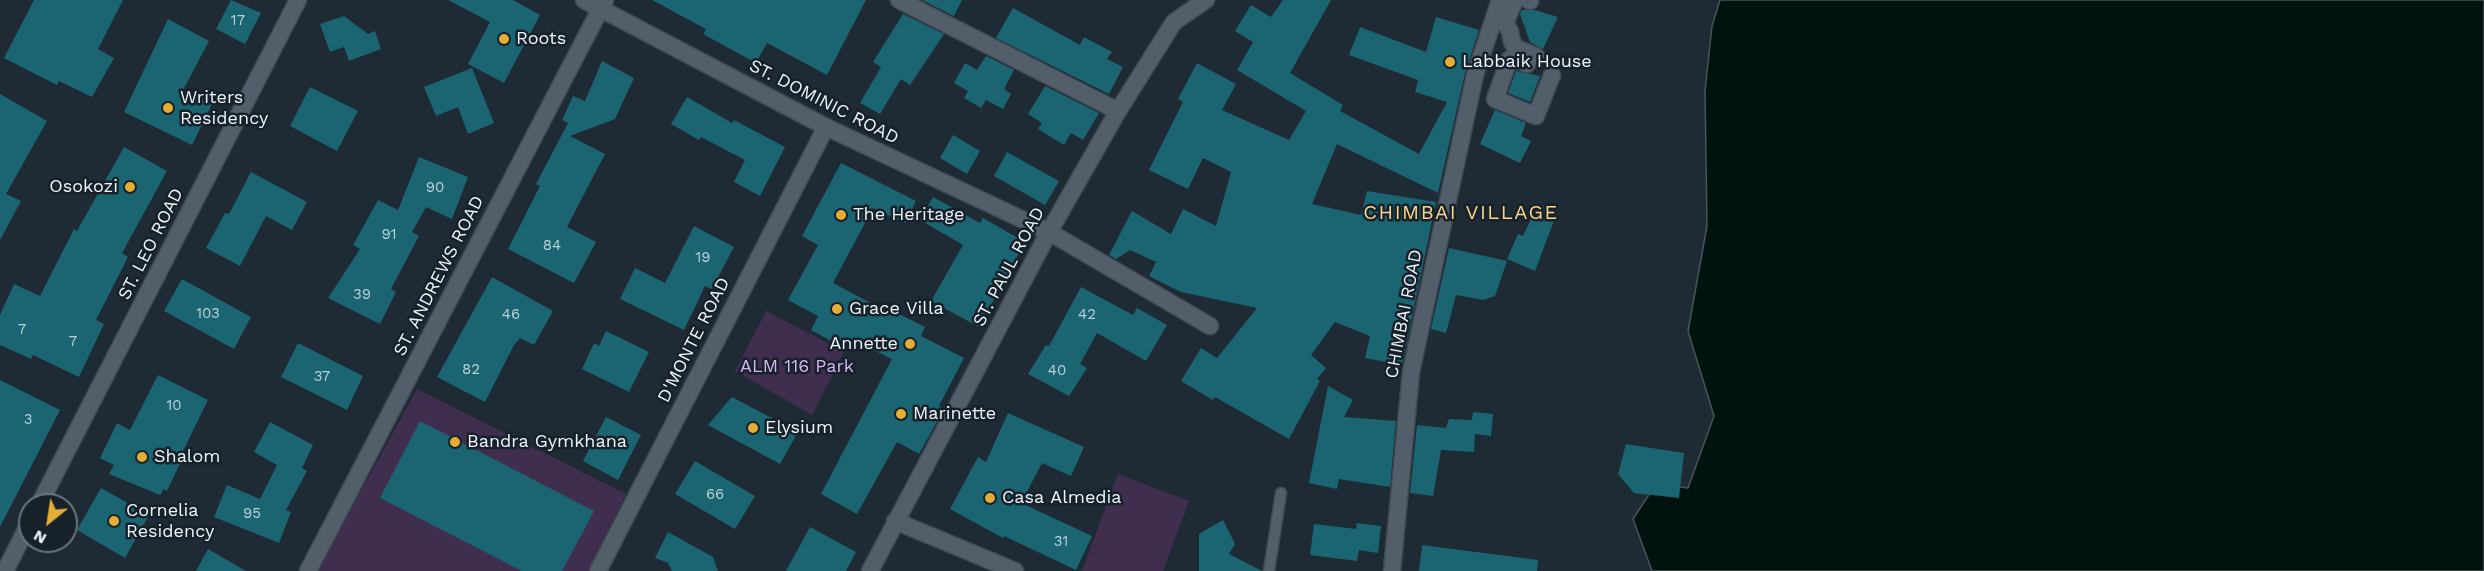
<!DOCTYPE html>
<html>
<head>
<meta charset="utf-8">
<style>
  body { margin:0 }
  #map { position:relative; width:2484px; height:571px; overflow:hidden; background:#1f2b34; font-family:"Work Sans",sans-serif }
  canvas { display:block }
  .north { position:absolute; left:18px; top:493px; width:60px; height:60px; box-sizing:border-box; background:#16212a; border:2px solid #6c757e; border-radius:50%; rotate:210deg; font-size:16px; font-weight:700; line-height:24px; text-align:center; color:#edf4fb }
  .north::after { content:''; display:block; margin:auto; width:21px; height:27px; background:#e4ae35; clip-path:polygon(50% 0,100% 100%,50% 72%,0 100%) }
</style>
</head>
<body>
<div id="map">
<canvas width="2484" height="571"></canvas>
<div class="north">N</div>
</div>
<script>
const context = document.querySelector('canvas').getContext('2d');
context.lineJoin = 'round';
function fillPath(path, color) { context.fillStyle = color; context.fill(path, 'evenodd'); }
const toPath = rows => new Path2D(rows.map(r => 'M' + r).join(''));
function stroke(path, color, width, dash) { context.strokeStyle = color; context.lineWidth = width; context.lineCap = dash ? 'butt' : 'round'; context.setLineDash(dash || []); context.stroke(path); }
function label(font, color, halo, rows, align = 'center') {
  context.font = font + ' "Work Sans",sans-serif'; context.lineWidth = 5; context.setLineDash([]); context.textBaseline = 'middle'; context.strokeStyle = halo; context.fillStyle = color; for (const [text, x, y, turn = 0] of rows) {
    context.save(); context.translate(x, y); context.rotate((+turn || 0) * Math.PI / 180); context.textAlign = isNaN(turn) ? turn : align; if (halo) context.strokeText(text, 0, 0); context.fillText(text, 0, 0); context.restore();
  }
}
fillPath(toPath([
  [766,311,844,352,812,415,735,371],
  [417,389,626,494,588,571,317,571],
  [1118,474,1189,501,1163,571,1082,571]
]), '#402e4f');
const water = toPath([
  [1720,0,2484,0,2484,571,1652,571,1633,519,1656,484,1688,488,1714,416,1688,331,1707,226,1705,91,1712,26,1720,0]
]);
fillPath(water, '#00130f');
stroke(water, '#475656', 1.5);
fillPath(toPath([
  [34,0,123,0,98,49,114,58,92,97,59,81,57,85,4,58],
  [231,0,261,13,245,44,216,29],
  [448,0,513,0,540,15,504,83,468,64,490,22],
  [652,0,866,0,827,75,767,43,756,63,703,34,706,29],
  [922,0,962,0,954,16],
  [1283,0,1331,0,1290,73,1343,105,1340,111,1419,154,1447,102,1415,92,1418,80,1349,55,1360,27,1426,52,1436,17,1479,30,1465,73,1438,193,1337,144,1312,204,1361,215,1367,191,1436,202,1402,365,1365,358,1370,336,1335,322,1311,355,1326,368,1317,379,1320,381,1289,439,1215,397,1213,400,1181,381,1201,348,1217,358,1257,308,1181,292,1149,276,1156,262,1130,250,1116,259,1109,255,1132,211,1171,234,1183,209,1216,226,1231,172,1203,158,1188,189,1149,170,1183,102,1178,99,1197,63,1236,84,1222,110,1289,140,1306,111,1237,70,1253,42,1235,31,1251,5,1271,17],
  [1013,8,1080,45,1084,37,1112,52,1107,59,1123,67,1109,94,996,38],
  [1522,10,1535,10,1558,17,1543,49,1530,42,1520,14],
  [903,14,944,34,910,85,901,79,880,114,860,103,881,67,873,62],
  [344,16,368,34,375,31,381,49,349,61,344,47,330,52,320,24],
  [168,19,209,41,183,90,212,104,192,145,124,112],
  [986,56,1014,70,1004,89,1011,94,1003,109,986,100,981,108,964,98,968,91,954,83,965,63,977,70],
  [602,61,634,78,615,119,570,136,605,154,567,227,596,242,574,283,508,249,540,186,536,184,568,123,562,120,573,96,585,101],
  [472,68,494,123,468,134,458,107,436,116,424,87],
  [1516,71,1540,76,1530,102,1508,93],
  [1045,86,1099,113,1083,140,1071,133,1064,145,1038,129,1042,123,1028,114],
  [310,87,358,111,337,151,290,126],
  [0,94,47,121,6,194,21,201,0,240],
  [687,97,732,123,734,120,785,147,760,196,734,182,745,160,701,137,699,140,671,124],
  [1495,110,1526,123,1521,136,1531,141,1520,163,1480,144],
  [953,135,980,151,967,174,940,158],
  [124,147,167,171,122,253,128,257,96,320,104,324,79,377,33,355,31,359,0,345,0,315,14,284,40,296,74,229,77,231],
  [1007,152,1059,181,1045,205,994,176],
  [419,157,468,177,452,219,426,207,412,232,419,236,391,289,396,292,380,324,328,298,360,249,353,245,378,200,398,210],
  [841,163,916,201,905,223,873,208,833,283,897,317,899,314,925,327,921,336,964,358,939,406,944,409,919,454,897,442,857,514,821,494,892,359,851,339,846,349,811,330,818,316,788,300,818,245,802,236],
  [251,172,307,202,292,230,266,216,240,266,206,248,225,213,229,214],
  [933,197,980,223,983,218,1025,242,979,327,931,301,963,245,920,220],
  [1538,204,1557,213,1535,271,1507,259,1518,234,1523,236],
  [694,226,734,247,712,289,705,286,684,330,620,299,635,268,665,283],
  [1449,248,1507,261,1495,296,1483,300,1456,295,1446,333,1431,329],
  [492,277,553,311,534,345,520,338,514,345,485,402,437,377],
  [182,279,251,317,234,349,164,311],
  [1081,287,1133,315,1137,308,1167,325,1146,361,1097,333,1080,364,1087,368,1069,396,1028,374,1046,345,1049,346],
  [606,331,649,352,629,392,582,369,594,343,599,346],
  [298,343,363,376,347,410,281,377],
  [158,375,208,400,181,455,183,457,167,491,164,489,160,495,109,474,114,465,100,458,117,423,130,430],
  [0,380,60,410,0,527],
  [1328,386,1353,400,1344,417,1396,421,1390,487,1339,479,1337,489,1309,483],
  [732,397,798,432,780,464,708,425],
  [1473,412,1493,414,1491,436,1475,434,1474,452,1441,450,1433,496,1410,493,1417,425,1446,428,1449,419,1472,420],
  [1008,413,1084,447,1071,476,1042,463,1021,503,1092,536,1076,570,1004,536,1003,538,950,509,978,457,986,462],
  [606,417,641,435,618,480,583,461],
  [420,421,594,511,562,571,522,571,380,498],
  [270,422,313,445,302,468,307,471,286,510,291,512,279,543,214,517,227,485,260,499,277,465,254,452],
  [1626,444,1684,453,1679,498,1634,493,1618,474],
  [695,461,755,496,735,529,675,494],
  [101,488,149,515,125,558,77,530],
  [1223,520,1235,544,1229,554,1262,571,1199,571,1199,534],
  [1357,523,1381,526,1378,553,1359,550,1357,561,1310,555,1314,524,1356,529],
  [810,527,856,552,846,571,786,571],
  [668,532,713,557,718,571,672,571,668,563,655,558],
  [1422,545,1538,560,1537,571,1419,571],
  [208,549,246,571,196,571]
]), '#1a6571');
const service = toPath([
  [1269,571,1281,493]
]);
const minor = toPath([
  [584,0,826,127,1049,232,1210,326],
  [899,0,1118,111],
  [1515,0,1505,23,1510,31,1512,42,1516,48,1536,56],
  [1528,0,1530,1],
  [1527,64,1512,58,1509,60,1495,99,1536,116,1552,75],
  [39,505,298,0],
  [895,521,1015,571],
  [5,571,30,522],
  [308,571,605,0],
  [598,571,826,127],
  [1392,571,1411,372,1475,75,1500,0]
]);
const tertiary = toPath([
  [870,571,1049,232,1118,111,1174,22,1206,0]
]);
stroke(service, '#3f4952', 13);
stroke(minor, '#3f4952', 19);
stroke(tertiary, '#3f4952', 19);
stroke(service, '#525f6a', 10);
stroke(minor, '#525f6a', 16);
stroke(tertiary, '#525f6a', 16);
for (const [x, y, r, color] of [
  [504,39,6,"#e4ae35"],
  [1450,62,6,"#e4ae35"],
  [168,108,6,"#e4ae35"],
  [130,187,6,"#e4ae35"],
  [841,215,6,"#e4ae35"],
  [837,309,6,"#e4ae35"],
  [910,344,6,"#e4ae35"],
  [901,414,6,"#e4ae35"],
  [753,428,6,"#e4ae35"],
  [455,442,6,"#e4ae35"],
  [142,457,6,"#e4ae35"],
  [990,498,6,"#e4ae35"],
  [114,521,6,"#e4ae35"]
]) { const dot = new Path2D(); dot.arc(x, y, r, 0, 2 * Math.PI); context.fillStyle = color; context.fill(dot); stroke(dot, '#16212a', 2); }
label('15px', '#b8d0d8', null, [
  ["17",238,21],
  ["90",435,188],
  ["91",389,235],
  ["84",552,246],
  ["19",703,258],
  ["39",362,295],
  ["103",208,314],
  ["46",511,315],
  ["42",1087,315],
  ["7",22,330],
  ["7",73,342],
  ["82",471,370],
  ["40",1057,371],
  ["37",322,377],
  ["10",174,406],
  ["3",28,420],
  ["66",715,495],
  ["95",252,514],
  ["31",1061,542]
]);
label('18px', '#edf4fb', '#16212a', [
  ["Roots",516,39],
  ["Labbaik House",1462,62],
  ["Writers",180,98],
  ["Residency",180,119],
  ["Osokozi",118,187,"right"],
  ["The Heritage",853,215],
  ["Grace Villa",849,309],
  ["Annette",898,344,"right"],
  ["Marinette",913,414],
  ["Elysium",765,428],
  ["Bandra Gymkhana",467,442],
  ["Shalom",154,457],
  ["Casa Almedia",1002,498],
  ["Cornelia",126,511],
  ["Residency",126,532]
], 'left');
label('18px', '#edf4fb', '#16212a', [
  ["ST. DOMINIC ROAD",824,102,27],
  ["ST. LEO ROAD",151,244,-63],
  ["ST. PAUL ROAD",1009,267,-62],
  ["ST. ANDREWS ROAD",439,276,-63],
  ["CHIMBAI ROAD",1404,314,-79],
  ["D'MONTE ROAD",694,340,-63]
]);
label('18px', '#d6b4f5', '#16212a', [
  ["ALM 116 Park",797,367]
]);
context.letterSpacing = '1.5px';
label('20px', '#fbd58c', '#16212a', [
  ["CHIMBAI VILLAGE",1461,213]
]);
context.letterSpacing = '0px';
</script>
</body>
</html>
